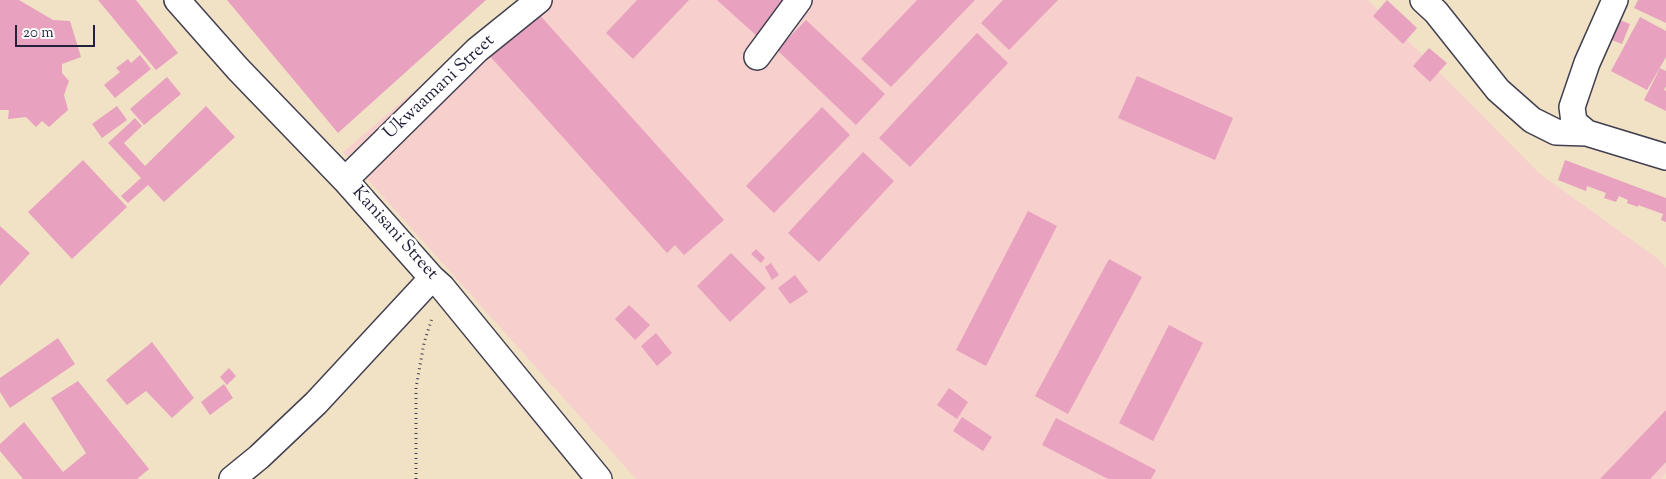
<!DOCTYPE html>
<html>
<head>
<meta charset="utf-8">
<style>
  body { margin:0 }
  #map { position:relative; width:1666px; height:479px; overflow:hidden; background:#f1e2c6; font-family:"Sorts Mill Goudy",serif }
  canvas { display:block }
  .scale { position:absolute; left:15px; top:25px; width:80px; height:22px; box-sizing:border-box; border:2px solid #22223b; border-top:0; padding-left:6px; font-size:15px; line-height:18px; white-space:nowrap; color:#22223b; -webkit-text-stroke:4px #fff; paint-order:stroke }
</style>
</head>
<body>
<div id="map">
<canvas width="1666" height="479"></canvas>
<div class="scale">20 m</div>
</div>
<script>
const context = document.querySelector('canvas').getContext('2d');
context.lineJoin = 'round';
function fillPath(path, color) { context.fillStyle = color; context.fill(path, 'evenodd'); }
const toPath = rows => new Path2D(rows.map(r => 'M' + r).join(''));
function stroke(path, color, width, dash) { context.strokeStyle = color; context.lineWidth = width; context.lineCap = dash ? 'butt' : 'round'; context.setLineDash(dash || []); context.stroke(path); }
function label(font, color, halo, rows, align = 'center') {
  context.font = font + ' "Sorts Mill Goudy",serif'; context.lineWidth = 5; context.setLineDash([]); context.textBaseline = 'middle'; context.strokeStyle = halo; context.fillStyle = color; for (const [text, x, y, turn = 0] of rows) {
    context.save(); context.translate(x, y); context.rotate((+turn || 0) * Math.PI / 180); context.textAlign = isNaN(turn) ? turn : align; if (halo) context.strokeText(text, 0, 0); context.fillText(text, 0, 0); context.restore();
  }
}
fillPath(toPath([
  [521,0,1368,0,1539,173,1658,259,1666,268,1666,473,1661,479,636,479,343,152]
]), '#f7d0cd');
fillPath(toPath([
  [0,0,19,0,53,20,70,21,81,57,62,64,62,73,69,81,64,95,68,110,49,127,42,121,36,127,26,117,8,119,9,110,0,110],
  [98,0,136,0,178,53,156,70],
  [227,0,486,0,338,133],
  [637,0,689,0,633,59,606,33],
  [717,0,787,0,758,37],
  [917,0,975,0,891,87,861,59],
  [1003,0,1058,0,1009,50,981,23],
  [1387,0,1417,28,1403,44,1373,16],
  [1638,0,1666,0,1666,23,1634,8],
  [536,11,724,220,684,255,675,245,667,253,488,54],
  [1640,17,1666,31,1666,57,1647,90,1611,71],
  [1617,19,1630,24,1622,44,1609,39],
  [806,20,885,94,856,125,777,50],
  [977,33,1008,63,910,167,879,138],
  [1429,48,1447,63,1430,82,1413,66],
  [140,55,151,69,115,98,104,85,120,72,116,68,128,59,131,63],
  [1660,68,1666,71,1666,86,1664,90,1666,91,1666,111,1644,100],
  [1137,76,1233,118,1215,160,1118,118],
  [167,77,181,94,144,125,130,109],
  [117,106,127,120,102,138,92,124],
  [206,106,235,137,164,202,148,185,128,203,121,196,141,178,108,143,135,118,142,126,124,143,145,166],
  [822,107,850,135,774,213,746,186],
  [863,152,894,181,819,262,788,233],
  [83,160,127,207,72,259,28,212],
  [1565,160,1666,198,1666,222,1661,220,1663,214,1638,205,1638,207,1627,203,1628,200,1619,196,1616,202,1604,198,1606,193,1587,186,1586,191,1558,180],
  [1028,211,1057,226,986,366,956,350],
  [0,226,30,253,0,286],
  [756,249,765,258,761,263,751,254],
  [731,253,766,288,730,322,697,286],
  [1109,259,1142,277,1068,414,1035,396],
  [771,263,779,275,772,280,765,267],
  [795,275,808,292,790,304,778,288],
  [629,305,650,325,635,340,615,319],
  [1169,325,1203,343,1153,441,1119,423],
  [656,333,672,353,657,366,641,346],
  [58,338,75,364,10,408,0,392,0,378],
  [152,342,194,398,172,418,146,391,127,405,106,380],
  [229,368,236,376,227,385,220,377],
  [78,381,149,469,137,479,23,479,0,451,0,444,24,422,63,472,86,453,51,398],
  [224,384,233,398,210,415,201,402],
  [949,388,968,402,957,419,937,405],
  [1666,410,1666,462,1650,479,1600,479],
  [962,417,992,437,983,451,953,431],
  [1056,418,1156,470,1151,479,1108,479,1042,445]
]), '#e8a1bf');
const minor = toPath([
  [177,0,238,69,345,180,432,278,442,287,599,479],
  [1423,0,1436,12,1498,90,1532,120,1556,132,1587,133],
  [1615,0,1587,63,1572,107,1574,122,1587,133,1666,157],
  [757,57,799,0],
  [345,180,477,50,539,0],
  [232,479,259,457,316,403,432,278]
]);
stroke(minor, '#413f50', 28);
stroke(toPath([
  [416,479,416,388,424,343,432,318]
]), '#413f50', 3, [1, 4]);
stroke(minor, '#fff', 25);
label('18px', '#22223b', '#fff', [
  ["Ukwaamani Street",440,88,-43],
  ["Kanisani Street",394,234,48]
]);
</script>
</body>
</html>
